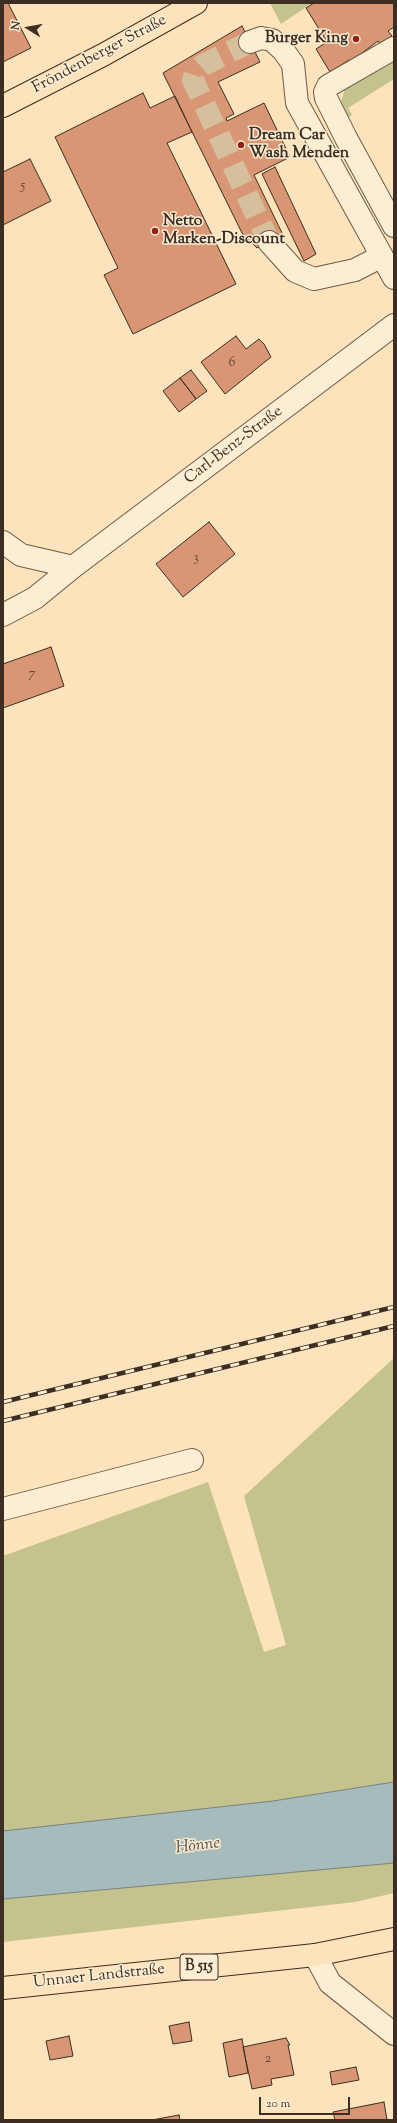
<!DOCTYPE html>
<html>
<head>
<meta charset="utf-8">
<style>
  body { margin:0 }
  #map { position:relative; width:397px; height:2123px; overflow:hidden; background:#fce3bb; font-family:"Sorts Mill Goudy",serif }
  canvas { display:block }
  .frame { position:absolute; inset:0; border:4px solid #3c2e22; pointer-events:none }
  .north { position:absolute; left:8px; top:8px; width:40px; height:40px; -webkit-text-stroke:3px #fdedd3; paint-order:stroke; rotate:281deg; font-size:11px; font-weight:700; line-height:16px; text-align:center; color:#3c2e22 }
  .north::after { content:''; display:block; margin:auto; width:14px; height:18px; background:#3c2e22; clip-path:polygon(50% 0,100% 100%,50% 72%,0 100%) }
  .scale { position:absolute; left:259px; top:2097px; width:91px; height:18px; box-sizing:border-box; border:2px solid #3c2e22; border-top:0; padding-left:5px; font-size:12px; line-height:14px; white-space:nowrap; color:#3c2e22; -webkit-text-stroke:3px #fdedd3; paint-order:stroke }
</style>
</head>
<body>
<div id="map">
<canvas width="397" height="2123"></canvas>
<div class="frame"></div>
<div class="north">N</div>
<div class="scale">20 m</div>
</div>
<script>
const context = document.querySelector('canvas').getContext('2d');
context.lineJoin = 'round';
function fillPath(path, color) { context.fillStyle = color; context.fill(path, 'evenodd'); }
const toPath = rows => new Path2D(rows.map(r => 'M' + r).join(''));
function stroke(path, color, width, dash) { context.strokeStyle = color; context.lineWidth = width; context.lineCap = dash ? 'butt' : 'round'; context.setLineDash(dash || []); context.stroke(path); }
function label(font, color, halo, rows, align = 'center') {
  context.font = font + ' "Sorts Mill Goudy",serif'; context.lineWidth = 3; context.setLineDash([]); context.textBaseline = 'middle'; context.strokeStyle = halo; context.fillStyle = color; for (const [text, x, y, turn = 0] of rows) {
    context.save(); context.translate(x, y); context.rotate((+turn || 0) * Math.PI / 180); context.textAlign = isNaN(turn) ? turn : align; if (halo) context.strokeText(text, 0, 0); context.fillText(text, 0, 0); context.restore();
  }
}
fillPath(toPath([
  [270,3,312,3,281,24],
  [394,54,394,79,348,108,352,115,345,120,340,106,346,84],
  [394,1358,394,1893,355,1902,3,1942,3,1556,208,1482,264,1652,286,1645,244,1496]
]), '#c4c28d');
const water = toPath([
  [394,1782,394,1863,3,1899,3,1831,273,1801,394,1782]
]);
fillPath(water, '#a6bbbc');
stroke(water, '#7c837e', 1);
const building = toPath([
  [3,3,8,3,31,48,3,62,3,3],
  [314,3,394,3,394,27,388,31,392,36,380,44,378,41,350,62,349,60,330,72,316,49,327,42,306,8,314,3],
  [242,26,260,62,218,82,234,114,226,118,227,121,264,103,290,157,254,175,283,235,257,248,242,233,163,73,242,26],
  [143,93,150,108,175,96,192,132,167,143,236,284,133,334,104,275,118,268,55,137,143,93],
  [30,159,51,201,3,225,3,172,30,159],
  [275,167,316,254,304,261,262,174,275,167],
  [236,336,246,349,259,339,264,344,271,357,225,394,201,362,236,336],
  [191,370,207,391,196,399,180,378,191,370],
  [180,378,196,399,179,412,163,391,180,378],
  [209,522,235,554,183,597,156,564,209,522],
  [51,647,64,686,3,708,3,664,51,647],
  [189,2022,192,2041,173,2044,169,2026,189,2022],
  [69,2036,73,2056,50,2060,46,2041,69,2036],
  [286,2038,290,2045,288,2045,294,2075,271,2079,272,2085,252,2089,243,2047,286,2038],
  [242,2039,248,2073,229,2077,223,2043,242,2039],
  [356,2067,359,2080,332,2085,330,2072,356,2067],
  [384,2102,387,2120,335,2120,333,2112,384,2102],
  [179,2115,180,2120,152,2120,179,2115]
]);
fillPath(building, '#d99674');
stroke(building, '#3c2e22', 1);
stroke(toPath([
  [250,42,203,65,196,71,193,80,269,242]
]), '#d6bf9c', 22, [22, 11]);
const minor = toPath([
  [250,42,261,38,272,40,283,50,293,64,297,103,394,278],
  [394,48,328,86,325,92,326,98,346,138,394,226],
  [269,242,295,271,314,279,355,270,382,256],
  [3,542,21,555,73,567,394,325],
  [3,615,35,598,73,567],
  [3,1509,192,1460],
  [315,1955,330,1983,394,2034]
]);
const major = toPath([
  [3,106,103,55,196,3],
  [3,1988,315,1955,394,1939]
]);
stroke(minor, '#6c5b48', 24);
stroke(major, '#3c2e22', 24);
stroke(minor, '#fdedd3', 22);
stroke(major, '#fce3bb', 22);
const rail = toPath([
  [3,1402,394,1307],
  [3,1421,394,1326]
]);
stroke(rail, '#3c2e22', 4.5);
stroke(rail, '#fdedd3', 3, [9]);
for (const [x, y, r, color] of [
  [356,39,4,"#8f2418"],
  [241,145,4,"#8f2418"],
  [155,231,4,"#8f2418"]
]) { const dot = new Path2D(); dot.arc(x, y, r, 0, 2 * Math.PI); context.fillStyle = color; context.fill(dot); stroke(dot, '#fdedd3', 1.5); }
label('14px', '#634836', null, [
  ["5",23,187],
  ["6",232,364],
  ["3",196,559],
  ["7",32,675],
  ["2",268,2060]
]);
for (const [x, y, w] of [
  [199,1967,38]
]) { const box = new Path2D(); box.roundRect(x - w / 2, y - 13, w, 26, 3); context.fillStyle = '#fdedd3'; context.fill(box); stroke(box, '#3c2e22', 1); }
label('bold 15px', '#3c2e22', null, [
  ["B 515",199,1967]
]);
label('bold 16px', '#3c2e22', '#fdedd3', [
  ["Burger King",348,39,"right"],
  ["Dream Car",249,136],
  ["Wash Menden",249,154],
  ["Netto",163,222],
  ["Marken-Discount",163,240]
], 'left');
label('16px', '#3c2e22', '#fdedd3', [
  ["Fröndenberger Straße",100,55,-28],
  ["Carl-Benz-Straße",234,446,-37],
  ["Unnaer Landstraße",99,1977,-6]
]);
label('italic 17px', '#565148', '#fdedd3', [
  ["Hönne",198,1847,-7]
]);
</script>
</body>
</html>
